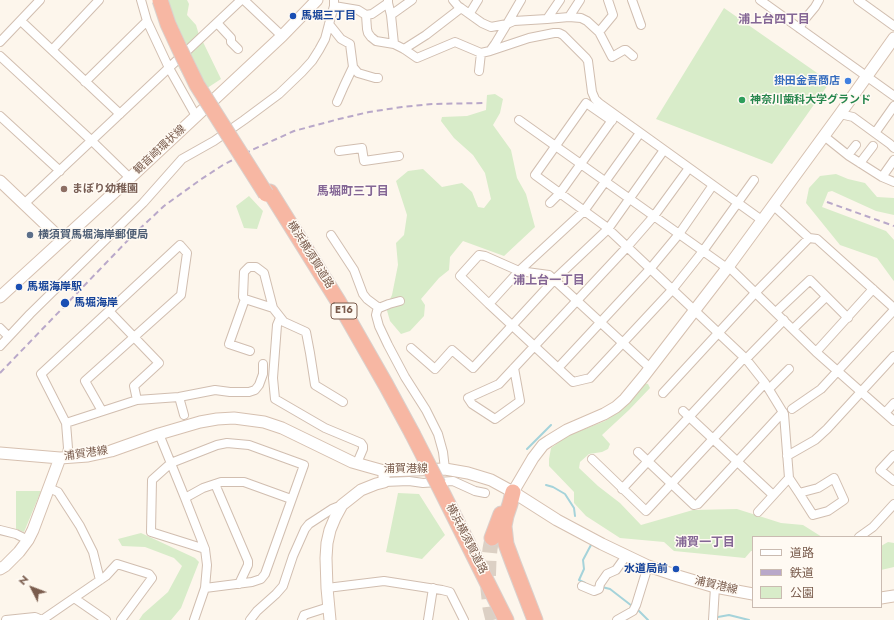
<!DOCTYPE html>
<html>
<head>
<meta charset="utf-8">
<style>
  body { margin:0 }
  #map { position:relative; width:894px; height:620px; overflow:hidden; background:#fdf6ec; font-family:Jost,"Noto Sans JP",sans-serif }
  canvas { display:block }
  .legend { position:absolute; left:752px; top:536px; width:130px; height:72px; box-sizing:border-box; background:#fffaf3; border:1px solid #cabbb1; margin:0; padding:5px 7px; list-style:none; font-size:12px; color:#7a5c4d }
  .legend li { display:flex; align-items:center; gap:8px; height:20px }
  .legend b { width:20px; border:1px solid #cabbb1 }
  .north { position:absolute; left:12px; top:568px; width:40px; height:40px; -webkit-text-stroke:3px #fffaf3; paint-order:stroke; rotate:312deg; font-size:11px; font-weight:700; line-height:16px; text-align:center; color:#7a5c4d }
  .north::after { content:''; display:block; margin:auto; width:14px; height:18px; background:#7a5c4d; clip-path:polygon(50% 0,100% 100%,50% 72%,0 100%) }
</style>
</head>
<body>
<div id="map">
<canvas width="894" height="620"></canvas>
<ul class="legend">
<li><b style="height:5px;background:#fff"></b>道路</li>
<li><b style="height:5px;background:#b9a8c9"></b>鉄道</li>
<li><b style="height:11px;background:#d8ecc9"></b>公園</li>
</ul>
<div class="north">N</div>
</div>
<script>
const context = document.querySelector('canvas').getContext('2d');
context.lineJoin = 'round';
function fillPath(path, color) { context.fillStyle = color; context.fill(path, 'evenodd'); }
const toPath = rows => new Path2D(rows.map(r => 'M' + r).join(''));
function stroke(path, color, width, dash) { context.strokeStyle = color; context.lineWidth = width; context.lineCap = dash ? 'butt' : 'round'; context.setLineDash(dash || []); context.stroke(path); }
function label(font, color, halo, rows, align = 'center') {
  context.font = font + ' Jost,"Noto Sans JP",sans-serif'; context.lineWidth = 3; context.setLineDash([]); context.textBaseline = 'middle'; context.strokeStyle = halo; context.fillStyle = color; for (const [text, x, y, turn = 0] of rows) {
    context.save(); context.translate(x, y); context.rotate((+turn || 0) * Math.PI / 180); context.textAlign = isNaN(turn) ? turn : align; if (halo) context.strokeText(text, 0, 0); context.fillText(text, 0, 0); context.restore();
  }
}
fillPath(toPath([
  [154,0,187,0,189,4,187,15,196,25,199,35,176,55,174,55,159,18],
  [724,8,830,82,772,164,656,119],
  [203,42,221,79,195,96,178,66],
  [495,94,503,99,500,113,493,125,511,150,517,178,526,194,535,227,504,256,463,241,450,257,449,270,439,278,421,299,425,305,424,316,410,331,401,334,390,321,386,307,392,295,398,265,396,243,404,235,407,215,396,181,408,171,423,169,442,187,462,183,472,192,478,207,484,208,491,199,485,173,473,155,454,138,441,121,442,117,467,116,486,110,487,95],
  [836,174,848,179,865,183,877,197,894,198,894,215,876,211,832,191,828,192,822,207,886,231,894,240,894,281,893,280,877,258,840,245,806,203,809,188,820,176],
  [249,196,263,211,257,229,244,228,236,206],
  [644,383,648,384,650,388,629,410,602,435,610,444,608,449,602,452,589,454,580,462,579,468,598,486,620,503,641,525,693,510,737,509,781,523,803,525,822,537,753,537,753,551,751,551,745,558,674,551,664,542,620,538,586,516,574,503,574,492,549,466,549,459,551,448,567,436,605,421,619,411],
  [16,491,41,491,24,532,16,529],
  [398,493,419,494,445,535,422,559,386,552],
  [141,533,195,558,199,562,181,608,171,620,139,620,143,614,168,592,182,566,174,558,145,547,122,546,118,539],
  [888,542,894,543,894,567,881,570,881,546]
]), '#d8ecc9');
stroke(toPath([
  [527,449,551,425],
  [546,485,553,487,565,494,574,508,575,516],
  [585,583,579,580,584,569,583,560,592,543],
  [602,587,610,589,632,606],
  [636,608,648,620],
  [718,617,729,615,749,620]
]), '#a5d3da', 2);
stroke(toPath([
  [492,538,490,549,489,560,488,589,490,608,493,620]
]), '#dcd0c4', 15, [15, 8]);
const street = toPath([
  [141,0,147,21,169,68,196,116],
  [244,0,282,36],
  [388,0,388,3,391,15,394,44,404,49,417,58,455,42,481,53,490,51,495,44,507,24,521,0],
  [453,0,458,6,461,8,482,23,491,27,507,24,514,21,547,19,560,0],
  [632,0,641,25],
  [760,0,894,96],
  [858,0,894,26],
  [334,6,358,10,366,15,372,14,388,3],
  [470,13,478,0],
  [366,15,367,29,368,33,371,37,376,41,394,44],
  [391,15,412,0],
  [569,17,580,0],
  [547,19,569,17,581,18,587,21,599,32,612,57,624,50,626,50,633,56],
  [21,21,120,114],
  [217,23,231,38,231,42,238,49],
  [329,24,341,39,350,44,353,67,344,86,337,102],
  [799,28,805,19,815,7,819,0],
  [599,32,613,15,608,0],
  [0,42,40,0],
  [404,49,426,35,461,8],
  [52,50,99,0],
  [490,51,529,38,554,33,559,33,563,35,586,58,588,61,592,92,595,99,599,103,763,221],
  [0,56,92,141,130,178],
  [353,67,358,73,375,78,378,78],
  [479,71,481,53],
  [85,82,147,21],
  [840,114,853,117,890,144,894,148],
  [0,116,60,171],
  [519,120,724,266,732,270,816,352,894,421],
  [612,121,586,103,535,175,605,226,746,359,765,383,784,414,789,478,799,493,813,515,828,511,844,500,834,478,818,488,799,493],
  [640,133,584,211,519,271,489,304,573,382,590,378,672,290,703,251,754,180],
  [875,133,894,106],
  [824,136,849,156,882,177,894,182],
  [339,151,362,148,364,161,399,156],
  [848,155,856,145],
  [860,163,873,146],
  [882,177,894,160],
  [550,203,560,193,615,116],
  [24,204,241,0],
  [774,206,809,238,817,239,894,308],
  [331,235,354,270,363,294,367,299,379,308],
  [245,299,243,297,244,272,249,267,256,267,264,273,273,308],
  [400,301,389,304,379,308,377,311,376,315,379,326,388,345,405,377,426,410,438,434,443,452,445,469],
  [489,304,460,276,479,255,485,256,519,271,549,275,650,368],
  [109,311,159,363,134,386,137,400],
  [776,312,810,280,848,318],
  [280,318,277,325,273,378,275,399,325,428,361,443,363,446,363,449,357,463],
  [0,328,8,336],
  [793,329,826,297],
  [0,346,30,314,143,203,182,159,214,141,244,120,279,94,302,72,312,61,319,50,325,39,329,24,334,6,334,0],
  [411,348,435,369,452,350,473,368,555,279,608,229,664,150],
  [250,351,229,344,245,299,273,308,284,322,306,332,310,353,315,385,343,402],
  [816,352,873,289],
  [514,368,520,401,495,419,472,404,468,398,499,384,627,247,654,216,689,168],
  [558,368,650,269,679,234,713,185],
  [769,389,789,369],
  [663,393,756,292,809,238],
  [179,397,184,415],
  [792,409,821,389,894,310],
  [683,411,773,495],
  [885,413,894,403],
  [66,423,137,400,179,397,215,390,230,392,249,392,255,390,259,385,263,374,263,364],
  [159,434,185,498,205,549,207,565,205,588,194,620],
  [638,452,694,505,698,504,783,412],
  [894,455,880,470,894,481],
  [787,456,815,440,827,429,894,356],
  [66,458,68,448,66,423,41,374,180,245,187,253,181,295,85,381,102,411],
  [592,459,646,511,765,383],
  [384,482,409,481,423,483,453,481,475,491,485,493],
  [215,484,248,561,248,565,239,584],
  [49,488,58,492,80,526,93,552,100,580],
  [622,489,742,360,746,359,784,320],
  [185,498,203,488,221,482,244,482,291,499],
  [758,512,789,478],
  [0,530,16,534,28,540],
  [859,537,873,527,894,504],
  [205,549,151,532,152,480,171,463,217,445,227,443,249,445,304,465,265,574,261,579,252,582,205,588],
  [582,586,594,591,599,589,600,584,607,574,616,570,626,556],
  [327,588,384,581,442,590,450,592,464,620],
  [74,598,106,620],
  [6,620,35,617,42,620,106,576,117,564,149,574,152,578,121,620],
  [250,620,257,611,276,594,283,586,293,556,305,529,309,524,332,509,342,505],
  [302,620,304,615,329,607],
  [428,620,433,588],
  [617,620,633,611,636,605,648,566],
  [713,620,715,587]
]);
const secondary = toPath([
  [0,181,62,240],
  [0,297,130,178,282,36,317,0],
  [0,453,60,458,88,456,111,451,159,434,200,422,217,419,234,418,264,422,282,428,352,462,366,466,384,471,445,469,468,473,491,480,513,492,557,520,602,544,648,566,678,576,715,587,753,594],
  [513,492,533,458,543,445,549,441,567,430,604,414,616,407,625,399,644,376,728,267,840,114,894,38],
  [0,569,5,566,19,552,28,540,33,530,60,458],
  [881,598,894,596],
  [330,620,327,588,326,558,327,543,330,530,335,518,342,505,361,490,376,484,384,482,384,471]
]);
const highway = toPath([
  [270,192,338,301,386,385,412,433],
  [438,484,506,620],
  [513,492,510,504,506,516,504,526,506,544,513,563,535,620],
  [492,538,501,514]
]);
stroke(street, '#d1beb0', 10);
stroke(secondary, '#d6c0b0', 13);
stroke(highway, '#dad1cd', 17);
stroke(street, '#fff', 8);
stroke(secondary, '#fff', 11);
stroke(highway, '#f7b7a3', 15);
stroke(toPath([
  [827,202,894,226],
  [0,373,132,236,164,206,200,180,223,165,252,150,294,131,339,119,369,112,402,107,432,104,483,103]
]), '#b9a8c9', 2, [6, 4]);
const highwayBridge = toPath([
  [160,0,168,24,180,50,197,85,266,194],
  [412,433,438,484]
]);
stroke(highwayBridge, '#dad1cd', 17, []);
stroke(highwayBridge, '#f7b7a3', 15);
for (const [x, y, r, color] of [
  [293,16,4,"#1a4fb4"],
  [848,81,4,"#3f7fe0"],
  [742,100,4,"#2e9e5b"],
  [64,189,4,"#8d6e63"],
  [30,235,4,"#5c6f8a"],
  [19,287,4,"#1a4fb4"],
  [65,303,5,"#1a4fb4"],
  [676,569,4,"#1a4fb4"]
]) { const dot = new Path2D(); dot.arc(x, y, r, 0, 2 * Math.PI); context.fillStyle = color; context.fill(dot); stroke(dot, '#fffaf3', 1.5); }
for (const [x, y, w] of [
  [344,311,26]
]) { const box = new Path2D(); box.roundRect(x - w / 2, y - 8, w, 16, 3); context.fillStyle = '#fffaf3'; context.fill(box); stroke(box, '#7a5c4d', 1); }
label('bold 10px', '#7a5c4d', null, [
  ["E16",344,311]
]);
label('bold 11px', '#164399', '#fffaf3', [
  ["馬堀三丁目",301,16],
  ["馬堀海岸駅",27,287],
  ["馬堀海岸",74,303],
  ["水道局前",668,569,"right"]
], 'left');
label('bold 11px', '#366cbe', '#fffaf3', [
  ["掛田金吾商店",840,81]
], 'right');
label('bold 11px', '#27864d', '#fffaf3', [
  ["神奈川歯科大学グランド",750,100]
], 'left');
label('11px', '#7a5c4d', '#fffaf3', [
  ["観音崎環状線",160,150,-43],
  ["横浜横須賀道路",310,255,58],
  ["浦賀港線",86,454,-8],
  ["浦賀港線",406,469],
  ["横浜横須賀道路",466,539,63],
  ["浦賀港線",716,586,13]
]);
label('bold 11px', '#785e54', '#fffaf3', [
  ["まぼり幼稚園",72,189]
], 'left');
label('bold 11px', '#4e5e75', '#fffaf3', [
  ["横須賀馬堀海岸郵便局",38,235]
], 'left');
label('bold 12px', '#846695', '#fffaf3', [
  ["浦上台四丁目",774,20],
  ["馬堀町三丁目",353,192],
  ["浦上台一丁目",549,281],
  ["浦賀一丁目",705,543]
]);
</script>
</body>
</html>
